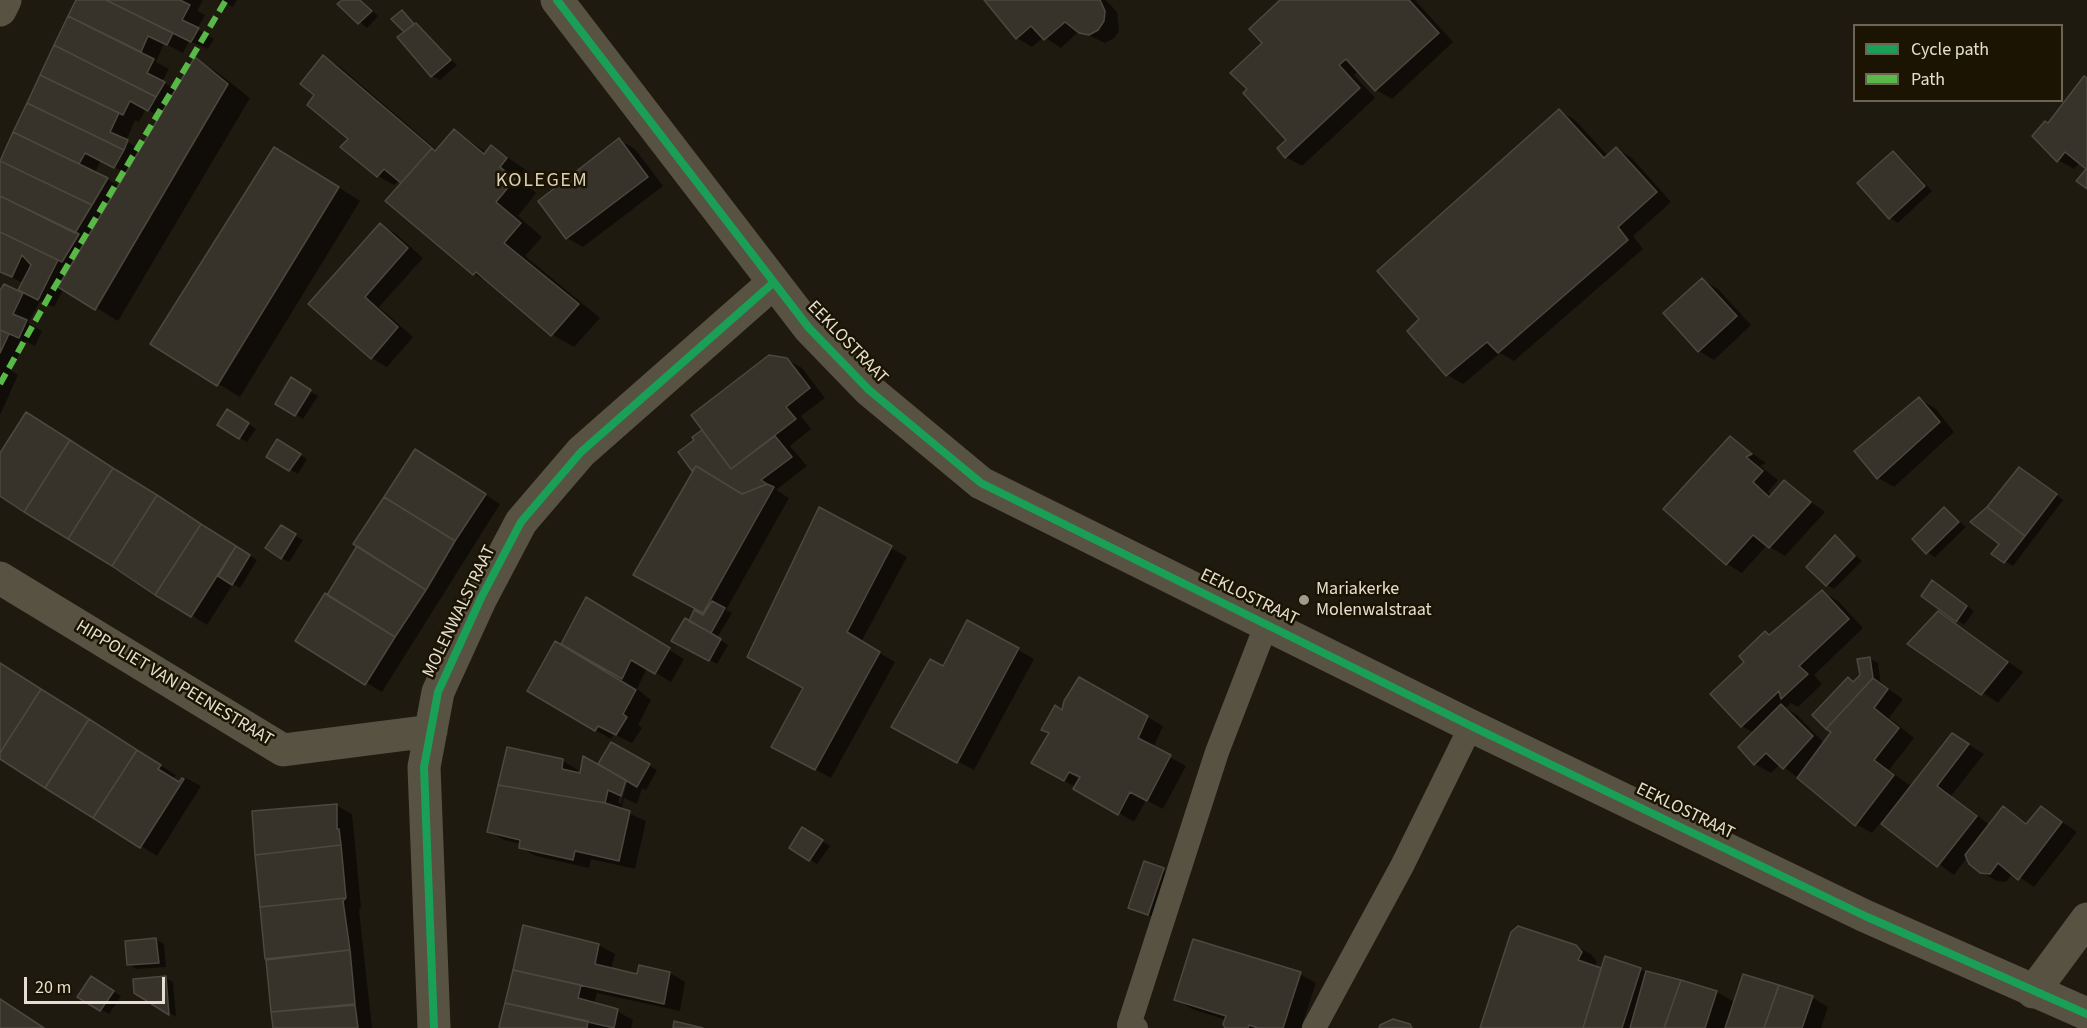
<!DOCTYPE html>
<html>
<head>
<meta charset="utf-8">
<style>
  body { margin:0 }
  #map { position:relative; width:2087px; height:1028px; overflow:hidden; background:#1f1a0f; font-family:"Source Sans 3",sans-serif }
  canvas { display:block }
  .legend { position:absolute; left:1853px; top:24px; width:210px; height:78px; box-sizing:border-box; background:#1c1402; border:2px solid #6c6555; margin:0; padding:8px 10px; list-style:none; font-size:18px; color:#e4dfd2 }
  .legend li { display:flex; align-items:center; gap:12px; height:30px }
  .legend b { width:30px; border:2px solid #6c6555 }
  .scale { position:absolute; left:24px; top:977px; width:141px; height:27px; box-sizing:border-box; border:3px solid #e4dfd2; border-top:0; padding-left:8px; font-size:18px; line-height:21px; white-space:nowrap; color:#e4dfd2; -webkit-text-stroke:4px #1c1402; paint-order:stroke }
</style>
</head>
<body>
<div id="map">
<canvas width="2087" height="1028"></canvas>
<ul class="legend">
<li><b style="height:8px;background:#1a9f57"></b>Cycle path</li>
<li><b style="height:8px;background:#58b947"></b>Path</li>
</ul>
<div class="scale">20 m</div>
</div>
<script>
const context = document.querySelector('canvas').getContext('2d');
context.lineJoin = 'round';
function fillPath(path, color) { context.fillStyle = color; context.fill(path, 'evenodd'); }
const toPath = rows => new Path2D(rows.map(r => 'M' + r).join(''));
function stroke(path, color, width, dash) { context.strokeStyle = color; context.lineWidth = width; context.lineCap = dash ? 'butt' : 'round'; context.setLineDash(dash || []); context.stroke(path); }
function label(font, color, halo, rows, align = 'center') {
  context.font = font + ' "Source Sans 3",sans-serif'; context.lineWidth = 5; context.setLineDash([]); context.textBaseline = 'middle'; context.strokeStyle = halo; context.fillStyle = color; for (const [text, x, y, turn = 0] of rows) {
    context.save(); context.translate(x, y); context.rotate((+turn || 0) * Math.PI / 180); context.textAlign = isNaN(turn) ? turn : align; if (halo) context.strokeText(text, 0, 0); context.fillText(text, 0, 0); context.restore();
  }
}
fillPath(toPath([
  [77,0,203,0,197,11,205,15,197,29,214,39,208,49,189,41,183,53,164,43,156,62,169,69,162,82,177,90,195,59,217,72,250,98,118,321,64,288,54,307,40,301,28,323,42,331,35,346,25,341,11,371,18,375,0,415,0,292,18,292,23,283,0,272,0,163],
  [146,109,161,117,141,150,126,141,135,120,139,122],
  [101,160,127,174,120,186,95,173],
  [219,0,237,0,233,7],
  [344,0,362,0,378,16,367,28,339,4],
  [986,0,1106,0,1117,12,1119,31,1114,38,1105,43,1079,31,1061,48,1044,37,1032,47,1017,38],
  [1282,0,1415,0,1453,42,1392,99,1376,90,1358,71,1354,75,1375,98,1302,166,1286,157,1279,148,1288,140,1249,89],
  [402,12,457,65,440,80,432,76,406,32],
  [323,57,339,66,437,150,455,131,487,153,492,147,529,172,521,180,536,193,518,216,542,237,525,256,600,318,574,347,551,334,495,286,474,274,403,183,399,180,394,185,378,176,343,147,350,138,316,95],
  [2087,79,2087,168,2080,162,2074,169,2058,160,2034,136,2048,125],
  [1559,111,1575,120,1608,156,1617,149,1632,158,1671,202,1633,236,1643,249,1514,361,1500,353,1463,384,1447,375,1422,319],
  [619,140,635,149,663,186,583,247,567,238],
  [1893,153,1900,157,1932,191,1898,223,1890,218,1859,183],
  [297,161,360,201,240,397,153,344],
  [380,225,396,234,423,258,379,307,413,337,387,367,371,358,310,304],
  [1702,280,1718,289,1751,325,1714,360,1699,351],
  [786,359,802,368,825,398,801,416,811,429,790,446,807,466,776,490,789,498,726,610,732,613,717,638,728,645,717,664,673,640,689,623,704,617,706,614,635,574,694,471,680,452,696,441,694,438],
  [299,384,318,396,303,419,277,403],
  [1919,399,1935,408,1954,432,1894,487,1878,478],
  [235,415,256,429,247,442,240,438],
  [42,423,257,560,240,588,233,584,207,625,0,494,0,456],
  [1730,438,1766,463,1760,466,1778,480,1768,492,1772,496,1784,482,1825,512,1785,556,1767,545,1742,573,1727,564],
  [285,445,307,459,298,474,268,456],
  [431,460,500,504,382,692,298,641],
  [2027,473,2063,500,2013,566,1993,554,2001,543],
  [1945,509,1966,527,1935,557,1927,552],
  [281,527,303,540,289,562,281,558],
  [1835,537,1862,561,1834,589,1827,585],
  [891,548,907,557,861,642,895,662,831,778,773,746],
  [1940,586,1974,611,1964,625,1923,596],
  [1822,592,1838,601,1863,628,1814,675,1822,684,1798,707,1791,703,1786,708,1797,715,1824,743,1833,732,1848,679,1855,682,1870,659,1878,663,1881,684,1903,699,1889,718,1914,738,1889,770,1912,787,1968,744,1984,754,1951,796,1990,825,2004,808,2028,824,2042,808,2077,832,2034,887,2013,873,2006,882,1997,881,1981,872,1967,857,1954,875,1881,822,1872,833,1856,824,1780,764,1771,773,1755,764,1754,733,1742,726,1712,695,1771,636],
  [586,599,684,659,671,682,647,668,637,689,651,700,638,725,642,728,632,743,614,734,611,739,529,691,561,646],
  [1938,613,2023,672,1998,703,1909,643],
  [968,622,1034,659,974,770,909,736],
  [0,664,176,775,173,779,180,783,184,777,201,786,157,856,0,757],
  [1080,679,1163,726,1153,748,1186,766,1163,809,1146,800,1134,822,1033,762],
  [1062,769,1081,777,1081,780],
  [612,744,657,770,646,790,642,788,637,804,624,798,621,810,646,821,635,869,591,859,589,868,536,856,520,847,521,844,504,840,489,831,563,761,578,770,578,774,581,775,599,766],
  [625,779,628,779,621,804,618,803],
  [336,805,352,814,361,907,359,910,372,1028,274,1028,254,812],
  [810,834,830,846,817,864,791,847],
  [1145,863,1171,874,1156,918,1130,908],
  [524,927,599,945,615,954,611,969,639,976,670,973,685,982,680,1011,597,993,594,1004,617,1011,633,1020,631,1028,503,1028],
  [156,940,164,944,166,967,136,969,128,964],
  [1576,946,1592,955,1597,962,1595,967,1640,970,1717,992,1735,1002,1744,976,1813,998,1828,1007,1821,1028,1481,1028],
  [1300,974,1316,983,1301,1028,1227,1028,1226,1020,1192,1009,1176,1000],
  [92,978,121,996,109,1014,79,997],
  [165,978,173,982,176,1017,136,992]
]), '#0007');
const building = toPath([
  [76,0,106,0,173,33,167,45,148,36,141,52,68,16,76,0],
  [106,0,180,0,190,5,182,20,199,28,191,42,106,0],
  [342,0,360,0,372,11,358,24,337,4,342,0],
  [984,0,1100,0,1105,11,1104,21,1098,30,1089,35,1079,33,1065,22,1044,40,1031,26,1016,39,984,0],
  [1280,0,1409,0,1439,33,1375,91,1346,59,1339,65,1360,88,1285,158,1277,148,1286,140,1243,93,1247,89,1230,73,1262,43,1249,29,1280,0],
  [402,10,414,24,404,32,391,19,402,10],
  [68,16,154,59,147,73,165,82,156,97,54,45,68,16],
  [416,23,451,60,431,77,397,37,416,23],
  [54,45,156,97,148,111,130,101,123,115,40,75,54,45],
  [323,55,432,148,401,183,384,169,377,177,340,147,348,139,307,105,314,95,300,84,323,55],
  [195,57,228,84,95,310,58,287,195,57],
  [40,75,119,113,110,132,128,140,124,150,27,103,40,75],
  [2084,76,2087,78,2087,189,2076,181,2086,169,2065,152,2057,162,2032,136,2045,121,2048,123,2084,76],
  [27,103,124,150,114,168,85,153,79,164,13,132,27,103],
  [1559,109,1604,158,1616,147,1657,192,1618,227,1628,240,1498,353,1487,342,1446,376,1407,331,1419,319,1377,271,1559,109],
  [454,129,484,154,491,145,507,158,500,167,515,179,496,202,521,223,504,243,579,304,551,336,476,272,473,275,385,201,432,148,435,151,454,129],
  [13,132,108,178,92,205,0,161,13,132],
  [619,138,648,177,566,239,538,201,619,138],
  [274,147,339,187,217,386,150,344,274,147],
  [1893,151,1925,186,1889,219,1857,183,1893,151],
  [0,161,92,205,75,233,0,196,0,161],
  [0,196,79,234,62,262,0,232,0,196],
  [380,223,408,248,365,297,398,327,371,359,308,304,380,223],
  [0,232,58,260,38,300,18,290,31,265,22,255,12,277,0,272,0,232],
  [1702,278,1737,316,1698,352,1663,313,1702,278],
  [4,284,23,293,13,314,27,320,19,338,0,330,0,290,4,284],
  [0,330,9,334,0,353,0,330],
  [769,355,787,358,810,388,786,407,796,419,731,469,691,415,769,355],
  [291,377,311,390,295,416,275,404,291,377],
  [1919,397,1940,422,1877,479,1854,451,1919,397],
  [227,409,249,423,239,439,217,425,227,409],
  [26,412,70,440,24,512,0,496,0,453,26,412],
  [702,430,731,469,775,436,792,457,761,480,767,484,742,494,696,466,692,471,678,452,694,440,692,437,702,430],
  [1730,436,1752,454,1746,457,1763,471,1753,482,1769,497,1784,480,1811,502,1769,548,1753,535,1726,565,1663,509,1730,436],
  [277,439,301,454,289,471,266,457,277,439],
  [70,440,113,468,68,539,24,512,70,440],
  [415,449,486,494,455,541,384,497,415,449],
  [696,466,742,494,767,484,774,487,703,613,633,575,696,466],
  [2019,467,2057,494,2025,536,1987,507,2019,467],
  [113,468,157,495,112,566,68,539,113,468],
  [157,495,201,524,155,595,112,566,157,495],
  [384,497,455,541,426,590,353,544,384,497],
  [819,507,892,546,847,632,880,652,815,770,771,747,803,688,747,657,819,507],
  [1944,507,1959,522,1926,554,1912,539,1944,507],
  [1987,507,2025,536,2004,563,1991,554,1999,544,1970,522,1987,507],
  [201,524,236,546,191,617,155,595,201,524],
  [281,525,296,534,281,559,265,548,281,525],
  [1835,535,1855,556,1826,586,1806,567,1835,535],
  [236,546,250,555,232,585,218,576,236,546],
  [357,546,426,590,395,637,327,595,357,546],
  [1932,580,1967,606,1956,622,1921,596,1932,580],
  [1822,590,1849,619,1799,666,1808,674,1781,699,1779,691,1741,727,1710,694,1744,662,1739,656,1765,631,1769,635,1822,590],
  [325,593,395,637,365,685,295,641,325,593],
  [586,597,670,648,655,674,631,660,622,679,561,644,586,597],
  [712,601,725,608,711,633,689,621,694,610,703,615,712,601],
  [1938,611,2008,662,1981,695,1907,644,1938,611],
  [685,618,721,639,709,661,671,641,685,618],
  [967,620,1019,648,957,763,891,727,930,659,943,666,967,620],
  [555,641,636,690,623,714,627,717,616,735,598,726,595,731,527,691,555,641],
  [1870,657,1873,678,1826,729,1812,715,1848,677,1853,682,1860,675,1857,659,1870,657],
  [0,663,41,689,0,753,0,663],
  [1079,677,1148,716,1138,738,1171,755,1147,801,1130,792,1118,815,1073,789,1080,777,1069,772,1064,781,1031,763,1049,733,1041,730,1055,705,1062,710,1064,701,1079,677],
  [1873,678,1888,689,1874,708,1899,728,1874,760,1894,775,1855,826,1797,778,1831,732,1826,729,1873,678],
  [41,689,89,719,45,788,0,759,0,753,41,689],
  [1781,704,1813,736,1783,769,1766,753,1754,765,1738,747,1781,704],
  [89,719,137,750,93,818,45,788,89,719],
  [1952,733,1969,744,1937,786,1977,816,1937,867,1881,824,1952,733],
  [611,742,650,764,637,787,598,764,611,742],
  [507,747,563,759,562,769,580,773,583,756,626,780,621,796,608,790,605,803,498,785,507,747],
  [137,750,161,765,158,769,179,782,182,778,184,779,140,848,93,818,137,750],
  [498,785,605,803,630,811,619,861,575,851,573,860,519,848,520,840,487,832,498,785],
  [337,804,337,829,339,829,341,845,255,855,252,811,337,804],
  [2003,806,2026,824,2041,806,2062,822,2018,880,1998,863,1990,874,1980,873,1969,864,1965,855,2003,806],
  [802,827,823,840,809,861,789,848,802,827],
  [341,845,346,898,260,907,255,855,341,845],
  [1144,861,1164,868,1148,915,1128,908,1144,861],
  [346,898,343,901,350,950,265,959,260,907,346,898],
  [523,925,599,944,595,964,637,974,639,965,670,972,664,1004,513,970,523,925],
  [1518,926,1576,945,1582,952,1578,960,1601,968,1583,1028,1480,1028,1511,932,1518,926],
  [156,938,159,963,127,965,125,941,156,938],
  [1193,939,1301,972,1283,1028,1258,1028,1249,1025,1248,1028,1225,1028,1223,1024,1226,1016,1174,1000,1193,939],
  [350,950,355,1004,271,1012,266,960,350,950],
  [1605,956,1641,968,1622,1028,1583,1028,1605,956],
  [513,970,581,985,578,998,618,1009,614,1028,505,1003,513,970],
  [1646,971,1681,980,1664,1028,1630,1028,1646,971],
  [1743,974,1779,985,1764,1028,1725,1028,1743,974],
  [91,976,114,991,100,1011,77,997,91,976],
  [166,976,169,1015,134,993,133,979,166,976],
  [1681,980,1717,991,1705,1028,1664,1028,1681,980],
  [1779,985,1813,996,1802,1028,1764,1028,1779,985],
  [0,999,44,1028,0,1028,0,999],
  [505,1003,588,1021,587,1028,501,1028,499,1027,505,1003],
  [355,1005,358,1028,273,1028,271,1012,355,1005],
  [1393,1019,1410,1024,1412,1028,1379,1028,1380,1025,1393,1019],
  [674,1021,703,1028,673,1028,674,1021]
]);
fillPath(building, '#37332a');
stroke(building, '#4c483f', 1.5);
stroke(toPath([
  [1136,1028,1129,1025,1217,752,1267,623],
  [1314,1028,1402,866,1471,726]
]), '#585243', 24);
stroke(toPath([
  [0,10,5,0],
  [0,578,283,750,431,731],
  [2033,992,2087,919],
  [434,1028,424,767,438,692,481,598,521,522,581,452,773,283]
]), '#585243', 33);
stroke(toPath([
  [557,0,809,328,869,390,981,483,1471,726,1865,916,2087,1014]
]), '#585243', 33);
stroke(toPath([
  [0,384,51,293,226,0]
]), '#58b947', 6, [12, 6]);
stroke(toPath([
  [557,0,809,328,869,390,981,483,1471,726,1865,916,2087,1014],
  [434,1028,424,767,438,692,481,598,521,522,581,452,773,283]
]), '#1a9f57', 8);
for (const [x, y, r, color] of [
  [1304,600,6,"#9f9a8e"]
]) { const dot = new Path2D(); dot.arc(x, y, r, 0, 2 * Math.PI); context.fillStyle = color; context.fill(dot); stroke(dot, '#1c1402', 2); }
label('18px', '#e4dfd2', '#1c1402', [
  ["EEKLOSTRAAT",847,343,46],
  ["EEKLOSTRAAT",1249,598,26],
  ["MOLENWALSTRAAT",460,612,-64],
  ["HIPPOLIET VAN PEENESTRAAT",174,684,31],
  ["EEKLOSTRAAT",1685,812,26]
]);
label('18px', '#e4dfd2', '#1c1402', [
  ["Mariakerke",1316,590],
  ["Molenwalstraat",1316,611]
], 'left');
context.letterSpacing = '1.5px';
label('20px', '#dbd0b7', '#1c1402', [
  ["KOLEGEM",542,182]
]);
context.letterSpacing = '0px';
</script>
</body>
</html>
